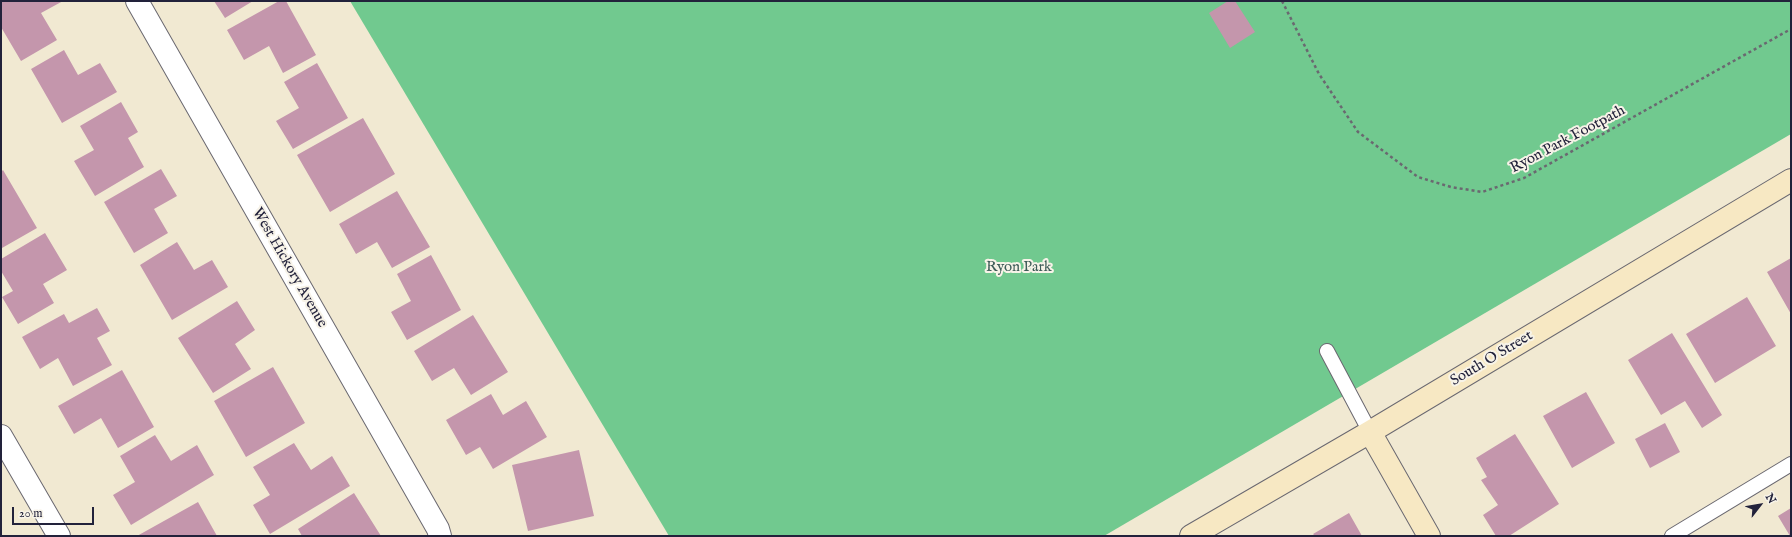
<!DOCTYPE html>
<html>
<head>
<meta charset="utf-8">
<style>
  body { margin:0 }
  #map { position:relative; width:1792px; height:537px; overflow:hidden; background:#f1e9d2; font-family:"IM FELL English",serif }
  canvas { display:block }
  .frame { position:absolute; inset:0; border:2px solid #22223b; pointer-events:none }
  .north { position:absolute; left:1740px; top:485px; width:40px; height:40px; -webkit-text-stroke:3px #f7f3e8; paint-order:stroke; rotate:59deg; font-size:11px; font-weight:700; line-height:16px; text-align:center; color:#22223b }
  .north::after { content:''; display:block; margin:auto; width:14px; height:18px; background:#22223b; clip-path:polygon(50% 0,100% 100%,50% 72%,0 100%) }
  .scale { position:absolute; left:12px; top:507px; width:82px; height:18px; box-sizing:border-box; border:2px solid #22223b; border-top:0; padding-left:5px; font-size:12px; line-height:14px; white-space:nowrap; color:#22223b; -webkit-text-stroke:3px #f7f3e8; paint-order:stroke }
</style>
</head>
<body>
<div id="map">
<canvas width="1792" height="537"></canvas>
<div class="frame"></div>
<div class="north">N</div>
<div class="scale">20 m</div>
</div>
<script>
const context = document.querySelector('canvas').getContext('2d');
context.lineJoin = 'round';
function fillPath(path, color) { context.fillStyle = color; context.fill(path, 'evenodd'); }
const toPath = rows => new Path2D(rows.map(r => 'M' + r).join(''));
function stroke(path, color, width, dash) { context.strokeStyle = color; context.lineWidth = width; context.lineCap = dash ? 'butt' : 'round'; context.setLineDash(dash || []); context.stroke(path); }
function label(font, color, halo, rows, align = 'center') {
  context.font = font + ' "IM FELL English",serif'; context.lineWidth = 4; context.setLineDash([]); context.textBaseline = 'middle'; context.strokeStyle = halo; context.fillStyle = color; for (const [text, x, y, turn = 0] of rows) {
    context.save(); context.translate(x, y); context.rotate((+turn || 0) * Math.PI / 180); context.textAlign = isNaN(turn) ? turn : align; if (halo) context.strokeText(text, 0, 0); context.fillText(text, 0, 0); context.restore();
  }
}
fillPath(toPath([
  [350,1,1791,1,1791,134,1104,536,669,536]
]), '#71c98f');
fillPath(toPath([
  [1,1,63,1,41,13,57,40,21,61,1,27],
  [214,1,253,1,225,18],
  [279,1,286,1,316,55,283,73,269,46,244,60,227,30],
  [1228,1,1235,1,1255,32,1230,48,1209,13],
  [64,50,78,75,100,63,117,92,62,123,31,69],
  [317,63,348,118,293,149,276,121,299,108,284,82],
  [121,102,138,132,128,138,144,167,95,196,74,161,94,150,80,126],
  [363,118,395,174,330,212,297,155],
  [161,169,177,196,154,209,168,233,134,253,104,202],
  [3,170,37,228,2,248,1,172],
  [397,191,430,247,392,268,377,242,356,254,339,224],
  [45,233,67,270,43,284,54,303,18,324,2,297,13,291,1,271,1,259],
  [177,242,194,270,212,260,228,287,172,320,140,265],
  [431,255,461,310,407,340,391,312,411,301,397,274],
  [1791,258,1791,314,1767,272],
  [1747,297,1776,346,1715,383,1686,334],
  [237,301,255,330,235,344,251,369,213,393,178,338],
  [97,308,110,331,97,338,112,365,73,386,58,358,40,369,22,337,64,314,69,323],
  [473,315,508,372,471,395,454,368,432,381,414,351],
  [1672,333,1722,415,1702,428,1685,401,1661,415,1628,360],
  [273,367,305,423,246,457,214,401],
  [122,370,154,427,118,448,101,418,74,434,58,406],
  [1586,392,1615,443,1572,468,1543,416],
  [491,394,503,415,526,401,547,437,493,469,480,447,466,455,446,420],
  [1665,423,1680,452,1650,468,1635,439],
  [1515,434,1559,504,1509,536,1496,536,1483,515,1498,505,1481,480,1487,477,1476,458],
  [155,435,171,461,197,445,214,475,131,525,113,495,135,482,120,456],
  [294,443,311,470,332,456,350,486,270,534,253,505,270,495,253,467],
  [579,450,594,516,528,531,512,465],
  [354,493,381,536,302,536,298,529],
  [198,502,217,536,137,536],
  [1791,508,1791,536,1790,536,1778,516],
  [1349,513,1362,536,1315,536,1313,534]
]), '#c496ac');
const lane = toPath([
  [1327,351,1370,432],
  [1672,536,1791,464]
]);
const street = toPath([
  [137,1,438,529,440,536],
  [1,436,59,536]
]);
const secondary = toPath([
  [1370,432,1429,536],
  [1191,536,1370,432,1791,180]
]);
stroke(lane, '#6a6870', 16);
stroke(street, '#6a6870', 24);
stroke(secondary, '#6a6870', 24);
stroke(toPath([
  [1282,1,1319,74,1358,132,1418,177,1451,187,1482,192,1524,178,1791,29]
]), '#6a6870', 2.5, [3, 3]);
stroke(lane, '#fff', 14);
stroke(street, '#fff', 22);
stroke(secondary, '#f7e8c3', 22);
label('15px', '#22223b', '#f7f3e8', [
  ["Ryon Park Footpath",1568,140,-28],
  ["West Hickory Avenue",289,268,60],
  ["South O Street",1492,359,-31]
]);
label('15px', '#3e5c58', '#f7f3e8', [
  ["Ryon Park",1019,268]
]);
</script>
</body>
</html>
